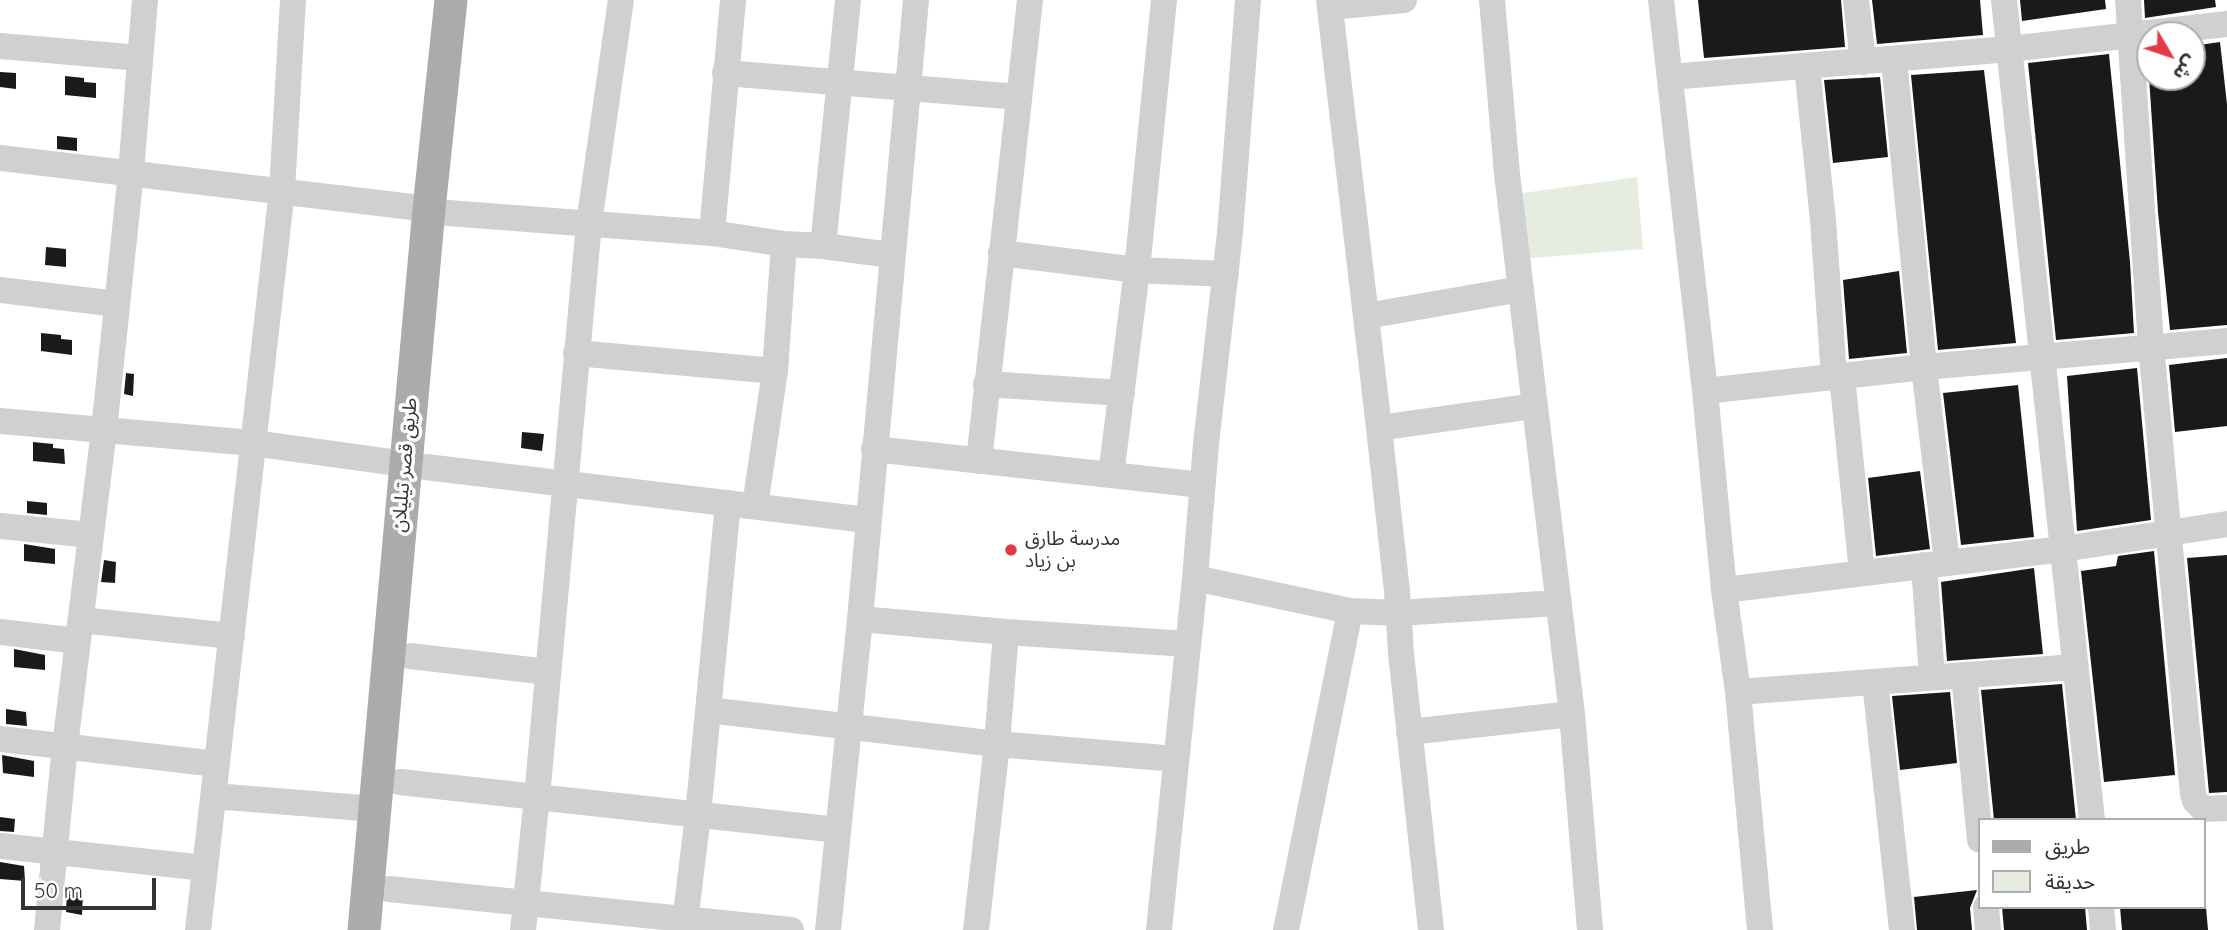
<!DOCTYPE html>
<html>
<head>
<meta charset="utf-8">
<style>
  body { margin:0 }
  #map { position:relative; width:2227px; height:930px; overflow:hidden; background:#fff; font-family:Quicksand,"Noto Sans Arabic",sans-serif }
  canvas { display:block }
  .legend { position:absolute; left:1978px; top:818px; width:228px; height:91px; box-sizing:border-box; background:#fff; border:2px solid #adadad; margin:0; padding:9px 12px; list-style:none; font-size:21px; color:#333 }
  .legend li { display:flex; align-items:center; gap:14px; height:35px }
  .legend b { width:35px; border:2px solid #adadad }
  .north { position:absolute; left:2136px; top:21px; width:70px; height:70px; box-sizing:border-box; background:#fff; border:2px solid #adadad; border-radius:50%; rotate:129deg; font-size:19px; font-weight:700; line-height:28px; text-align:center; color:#333 }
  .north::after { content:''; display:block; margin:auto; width:24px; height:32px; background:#e63946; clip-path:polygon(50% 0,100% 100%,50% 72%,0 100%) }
  .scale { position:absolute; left:21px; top:878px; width:135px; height:32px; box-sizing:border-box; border:4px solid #333; border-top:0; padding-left:9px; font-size:21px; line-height:24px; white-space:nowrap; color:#333; -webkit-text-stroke:5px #fff; paint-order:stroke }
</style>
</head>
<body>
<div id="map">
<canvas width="2227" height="930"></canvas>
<ul class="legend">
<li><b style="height:9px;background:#ababab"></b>طريق</li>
<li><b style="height:19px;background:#e6ecdf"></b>حديقة</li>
</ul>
<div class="north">ش</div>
<div class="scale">50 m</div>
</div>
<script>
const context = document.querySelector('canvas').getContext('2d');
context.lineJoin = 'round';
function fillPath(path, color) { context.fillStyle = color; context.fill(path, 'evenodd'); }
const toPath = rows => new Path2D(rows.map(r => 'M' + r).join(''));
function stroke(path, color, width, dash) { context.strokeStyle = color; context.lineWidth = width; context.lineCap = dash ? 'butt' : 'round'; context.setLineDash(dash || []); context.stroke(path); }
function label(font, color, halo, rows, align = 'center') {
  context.font = font + ' Quicksand,"Noto Sans Arabic",sans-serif'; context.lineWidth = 7; context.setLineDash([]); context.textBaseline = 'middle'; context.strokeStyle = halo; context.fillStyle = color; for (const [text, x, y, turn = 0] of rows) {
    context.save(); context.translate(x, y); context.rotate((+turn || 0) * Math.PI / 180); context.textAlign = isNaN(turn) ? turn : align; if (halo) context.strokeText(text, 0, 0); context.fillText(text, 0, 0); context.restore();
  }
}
fillPath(toPath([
  [1637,177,1643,249,1520,259,1516,194]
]), '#e6ecdf');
fillPath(toPath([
  [1698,0,1841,0,1845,47,1704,58],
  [1872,0,1980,0,1983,35,1877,44],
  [2020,0,2105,0,2106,9,2022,21],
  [2144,0,2215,0,2216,7,2145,18],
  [2220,42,2227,104,2227,325,2170,330,2158,212,2149,77,2192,77,2192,46],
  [2109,54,2130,262,2134,333,2056,340,2028,63],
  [1984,70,2016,343,1938,350,1911,75],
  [0,72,16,73,16,89,0,87],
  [65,76,84,78,84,82,96,83,96,98,65,95],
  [1880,77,1888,157,1833,163,1824,80],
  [57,136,77,138,77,151,57,149],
  [46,247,66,249,66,267,45,265],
  [1899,271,1907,353,1849,359,1843,280],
  [41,333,61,335,61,339,72,340,72,355,41,351],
  [2227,358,2227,426,2175,432,2169,365],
  [2137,368,2151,520,2077,531,2067,376],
  [126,373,134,374,133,396,124,394],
  [2018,385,2034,537,1961,545,1943,393],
  [522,432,544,434,542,451,521,448],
  [33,442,53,444,53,448,64,449,65,464,33,461],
  [1920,471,1930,549,1876,556,1868,478],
  [27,501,47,503,47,515,27,513],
  [24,544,55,549,55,564,24,561],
  [2154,551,2175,775,2104,782,2081,571,2116,566,2118,556],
  [2227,555,2227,792,2209,793,2187,558],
  [104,560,116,562,115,583,101,582],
  [2034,568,2043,654,1947,661,1941,582],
  [14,649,45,655,45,670,14,667],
  [2062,684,2076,820,1994,820,1981,690],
  [1950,692,1957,763,1900,770,1892,696],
  [6,709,26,712,27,726,6,724],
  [2,755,34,761,34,777,3,773],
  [0,817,15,819,14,832,0,831],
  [0,862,24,866,25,881,0,879],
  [1977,890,1970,908,1972,930,1917,930,1914,897],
  [67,891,83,893,82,915,66,912],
  [2002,907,2085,907,2087,930,2004,930],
  [2120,907,2206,907,2208,930,2122,930]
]), '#1a1a1a');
stroke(toPath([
  [1329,0,1379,428,1397,591,1401,653,1431,930],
  [1492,0,1507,174,1572,714,1590,930],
  [1661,0,1705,391,1724,590,1738,692,1760,930],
  [1856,0,1863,62],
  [2004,0,2092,820],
  [2128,0,2151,346,2193,794,2195,801,2203,809,2227,808],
  [1330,7,1404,0],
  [0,46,140,58],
  [1894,60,1924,367,1947,562],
  [1807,67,1823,220,1834,377],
  [725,73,1019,97],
  [1670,77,2010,49,2227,24],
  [0,158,429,209],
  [448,213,712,233,784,244,823,246,891,255],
  [712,233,733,0],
  [823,246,848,0],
  [1001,253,1137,270,1226,274],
  [0,290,117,304],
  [1366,316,1521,289],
  [576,353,775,371],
  [1842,376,1862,573],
  [986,384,1122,393],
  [1705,391,1924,367,2227,341],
  [0,421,253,443,405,464],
  [1379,428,1534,406],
  [874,449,1202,485],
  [979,461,1030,0],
  [426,467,867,520],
  [1111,475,1137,270,1164,0],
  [755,506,775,371,784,244],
  [0,526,91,535],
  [1924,565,1932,677],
  [1195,578,1350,611,1398,613,1558,603],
  [1724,590,2063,549,2227,524],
  [860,619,1006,632,1187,644],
  [81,620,232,636],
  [0,632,78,641],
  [410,656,548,672],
  [1964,675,1980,840],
  [1875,682,1902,930],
  [1738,692,2075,667],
  [708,710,997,744,1176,759],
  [1409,732,1572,714],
  [0,739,217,764],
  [400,782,838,830],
  [214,796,375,809],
  [0,846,205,868],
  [389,889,791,930],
  [1986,907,1988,930],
  [2101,907,2103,930],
  [47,930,65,746,104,430,131,172,145,0],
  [198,930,282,190,293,0],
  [523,930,537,797,589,223,621,0],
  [684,930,698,815,728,503],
  [828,930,860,619,916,0],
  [976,930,997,744,1006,632],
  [1159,930,1195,578,1206,444,1230,233,1248,0],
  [1286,930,1350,611]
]), '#d0d0d0', 26);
stroke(toPath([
  [364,930,429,209,451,0]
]), '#ababab', 33);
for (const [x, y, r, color] of [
  [1011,550,7,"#e63946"]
]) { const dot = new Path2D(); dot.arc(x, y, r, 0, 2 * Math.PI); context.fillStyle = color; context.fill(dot); stroke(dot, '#fff', 2.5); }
label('19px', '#333', '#fff', [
  ["طريق قصر تيليلان",405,465,-85]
]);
label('19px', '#333', '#fff', [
  ["مدرسة طارق",1025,539],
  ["بن زياد",1025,561]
], 'left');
</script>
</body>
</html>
